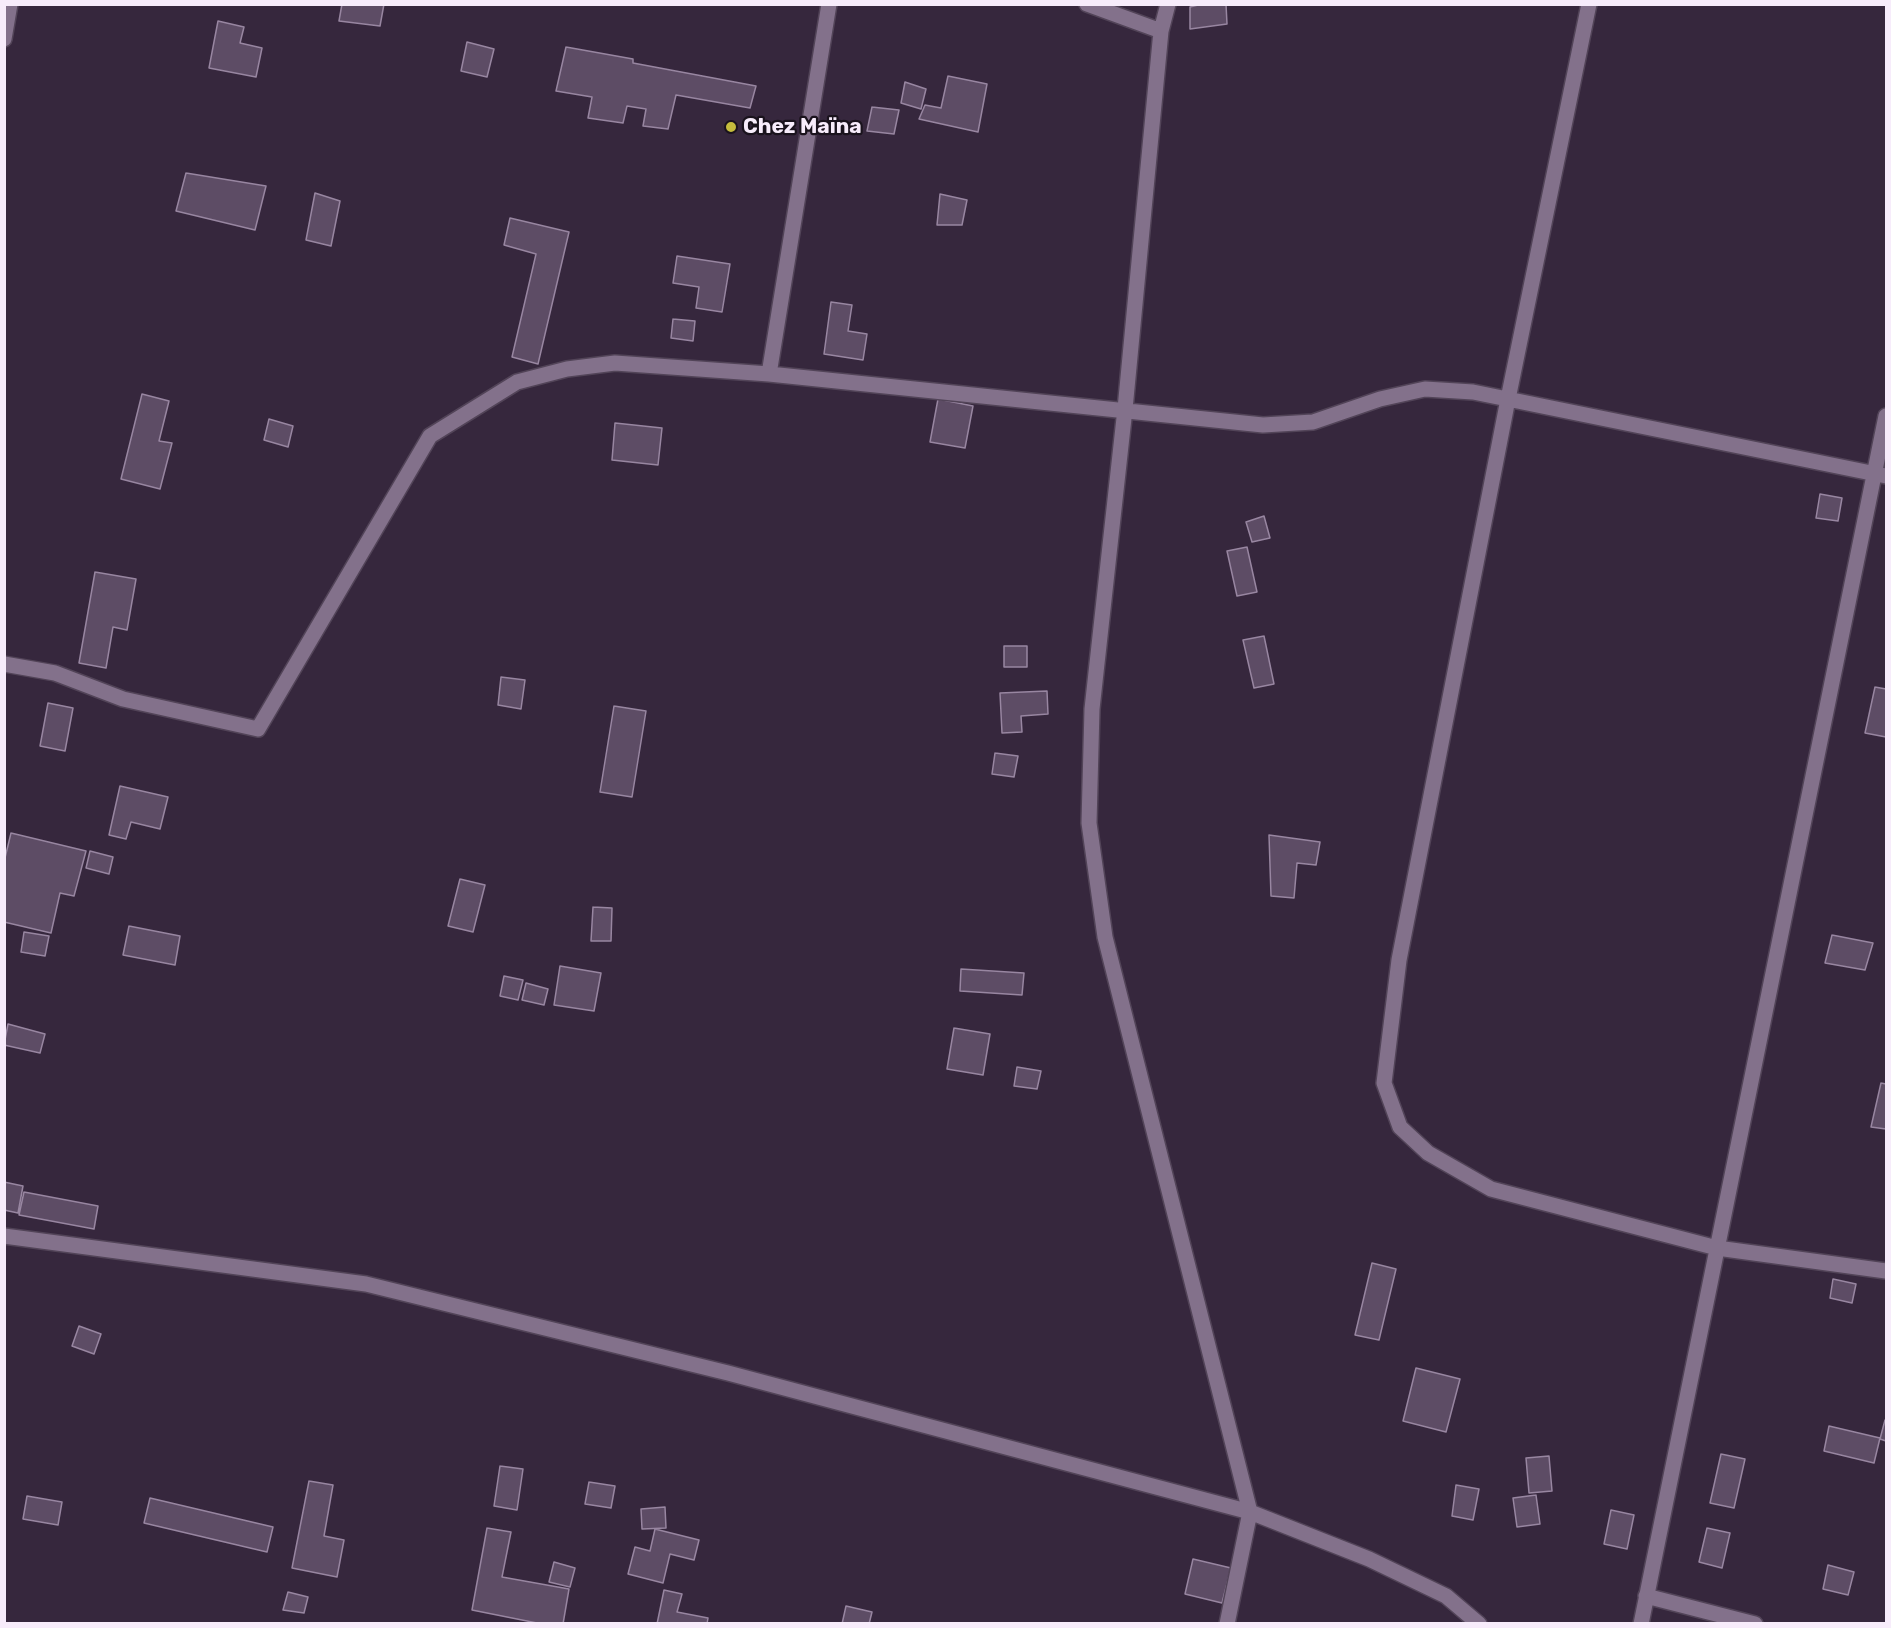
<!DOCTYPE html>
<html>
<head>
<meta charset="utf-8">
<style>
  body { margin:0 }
  #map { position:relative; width:1891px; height:1628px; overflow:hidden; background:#36273d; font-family:Rubik,sans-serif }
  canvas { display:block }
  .frame { position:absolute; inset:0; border:6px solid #f7ecfb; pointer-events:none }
</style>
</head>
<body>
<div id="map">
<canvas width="1891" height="1628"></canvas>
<div class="frame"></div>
</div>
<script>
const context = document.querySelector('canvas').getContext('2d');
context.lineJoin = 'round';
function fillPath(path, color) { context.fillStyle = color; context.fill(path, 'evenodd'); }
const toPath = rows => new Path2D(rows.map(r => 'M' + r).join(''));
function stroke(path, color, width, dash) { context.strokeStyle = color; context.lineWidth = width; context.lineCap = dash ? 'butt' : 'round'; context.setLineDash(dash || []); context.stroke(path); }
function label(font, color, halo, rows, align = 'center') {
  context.font = font + ' Rubik,sans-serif'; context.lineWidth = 4.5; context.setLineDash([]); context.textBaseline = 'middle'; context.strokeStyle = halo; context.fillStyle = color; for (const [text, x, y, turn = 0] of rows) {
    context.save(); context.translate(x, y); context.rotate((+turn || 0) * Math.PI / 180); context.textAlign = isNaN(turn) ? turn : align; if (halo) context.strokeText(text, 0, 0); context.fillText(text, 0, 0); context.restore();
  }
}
const building = toPath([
  [342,4,384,4,380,26,339,21,342,4],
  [1202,4,1226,4,1227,24,1190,29,1190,7,1202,4],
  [218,21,244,27,240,43,262,48,256,77,209,68,218,21],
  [467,42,494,49,487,77,461,71,467,42],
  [566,47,633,59,633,63,756,86,750,108,676,95,668,129,643,126,646,109,627,106,623,123,588,118,592,97,556,91,566,47],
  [948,76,987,84,978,132,919,119,925,105,941,108,948,76],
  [905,82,926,89,921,109,901,103,905,82],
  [872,107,899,110,894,134,867,131,872,107],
  [186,173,266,186,255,230,176,211,186,173],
  [315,193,340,201,331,246,306,240,315,193],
  [940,194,967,200,962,225,937,225,940,194],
  [510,218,569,232,538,364,512,357,536,254,504,245,510,218],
  [677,256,730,264,722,312,696,308,699,287,673,283,677,256],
  [831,302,852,305,848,331,867,334,863,360,824,354,831,302],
  [673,319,695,321,693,341,671,338,673,319],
  [142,394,169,401,159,441,172,443,160,489,121,479,142,394],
  [938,399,973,406,965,448,930,442,938,399],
  [269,419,293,426,288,447,264,440,269,419],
  [615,423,662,428,658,465,612,460,615,423],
  [1820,494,1842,498,1838,521,1816,518,1820,494],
  [1264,516,1270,538,1252,542,1246,522,1264,516],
  [1247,547,1257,592,1237,596,1227,551,1247,547],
  [95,572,136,579,127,630,113,627,106,668,79,663,95,572],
  [1264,636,1274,684,1254,688,1243,640,1264,636],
  [1004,646,1027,646,1027,667,1004,667,1004,646],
  [501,677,525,680,521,709,498,705,501,677],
  [1875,687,1886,689,1886,737,1865,733,1875,687],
  [1047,691,1048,714,1021,716,1022,732,1002,733,1000,693,1047,691],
  [48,703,73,708,65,751,40,746,48,703],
  [614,706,646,711,632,797,600,792,614,706],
  [995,753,1018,756,1014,777,992,774,995,753],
  [120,786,168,797,160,829,131,822,126,839,109,835,120,786],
  [11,833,86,851,74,896,60,893,51,933,4,922,4,862,11,833],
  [1269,835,1320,842,1316,865,1297,863,1294,898,1271,896,1269,835],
  [90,851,113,857,109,874,86,868,90,851],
  [460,879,485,885,473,932,448,926,460,879],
  [593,907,612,908,611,941,591,941,593,907],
  [129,926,180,936,175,965,123,955,129,926],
  [24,932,49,936,45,956,21,952,24,932],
  [1832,935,1873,943,1865,970,1825,963,1832,935],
  [560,966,601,973,594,1011,554,1005,560,966],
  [961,969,1024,973,1022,995,960,991,961,969],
  [504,976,523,980,518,1000,500,996,504,976],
  [526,983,548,989,544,1005,522,1000,526,983],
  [8,1024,45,1034,40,1053,4,1045,8,1024],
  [954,1028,990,1034,983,1075,947,1069,954,1028],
  [1017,1067,1041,1071,1037,1089,1014,1086,1017,1067],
  [1881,1083,1886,1084,1886,1129,1871,1127,1881,1083],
  [4,1182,23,1186,18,1213,4,1210,4,1182],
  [24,1192,98,1206,94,1229,19,1215,24,1192],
  [1372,1263,1396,1269,1379,1340,1355,1335,1372,1263],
  [1833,1279,1856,1284,1852,1303,1830,1298,1833,1279],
  [79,1326,101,1334,94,1354,72,1346,79,1326],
  [1416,1368,1460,1379,1446,1432,1403,1421,1416,1368],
  [1885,1420,1886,1420,1886,1441,1880,1439,1885,1420],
  [1829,1426,1880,1438,1874,1463,1824,1451,1829,1426],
  [1721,1454,1745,1459,1734,1508,1710,1503,1721,1454],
  [1549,1456,1552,1491,1529,1493,1526,1458,1549,1456],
  [500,1466,523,1469,517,1510,494,1506,500,1466],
  [309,1481,333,1485,324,1536,344,1540,337,1577,292,1568,309,1481],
  [589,1482,615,1486,611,1508,585,1504,589,1482],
  [1456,1485,1479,1489,1473,1520,1452,1516,1456,1485],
  [1536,1495,1540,1524,1517,1527,1513,1498,1536,1495],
  [27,1496,62,1502,58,1525,23,1519,27,1496],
  [150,1498,273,1527,267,1552,144,1523,150,1498],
  [665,1507,666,1528,642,1529,641,1509,665,1507],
  [1611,1510,1634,1515,1627,1549,1604,1544,1611,1510],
  [487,1528,511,1532,502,1577,569,1589,563,1624,542,1624,472,1610,487,1528],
  [1707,1528,1730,1533,1722,1568,1699,1562,1707,1528],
  [655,1529,699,1540,694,1560,670,1554,663,1583,628,1574,635,1547,650,1551,655,1529],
  [1193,1559,1231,1568,1222,1603,1185,1594,1193,1559],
  [554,1562,575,1568,570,1587,549,1582,554,1562],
  [1828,1565,1854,1572,1848,1595,1823,1589,1828,1565],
  [664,1590,682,1594,677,1612,708,1618,707,1624,657,1624,664,1590],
  [288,1592,308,1597,304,1613,283,1610,288,1592],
  [846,1606,872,1612,869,1624,842,1624,846,1606]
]);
fillPath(building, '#5d4c65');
stroke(building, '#9886a1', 1.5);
const street = toPath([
  [1087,4,1161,31],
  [1168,4,1161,31,1125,409,1092,709,1089,823,1105,937,1250,1512,1227,1624],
  [1589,4,1508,399,1399,960,1384,1083,1400,1127,1428,1153,1491,1189,1717,1248,1886,1271],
  [4,39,10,4],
  [769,374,829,4],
  [4,664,55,673,123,699,258,729,430,436,517,382,567,369,615,363,769,374,1263,425,1313,422,1380,399,1425,389,1473,392,1886,476],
  [4,1236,366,1284,728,1373,1250,1512,1369,1559,1446,1596,1479,1624],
  [1646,1596,1755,1624],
  [1641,1624,1886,416]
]);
stroke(street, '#524458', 18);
stroke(street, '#83718b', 15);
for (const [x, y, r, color] of [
  [731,127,6,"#c5bc3d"]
]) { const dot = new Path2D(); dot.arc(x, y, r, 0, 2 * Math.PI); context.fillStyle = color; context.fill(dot); stroke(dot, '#1a131d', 2); }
label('bold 21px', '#f7ecfb', '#1a131d', [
  ["Chez Maïna",743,127]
], 'left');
</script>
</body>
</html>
